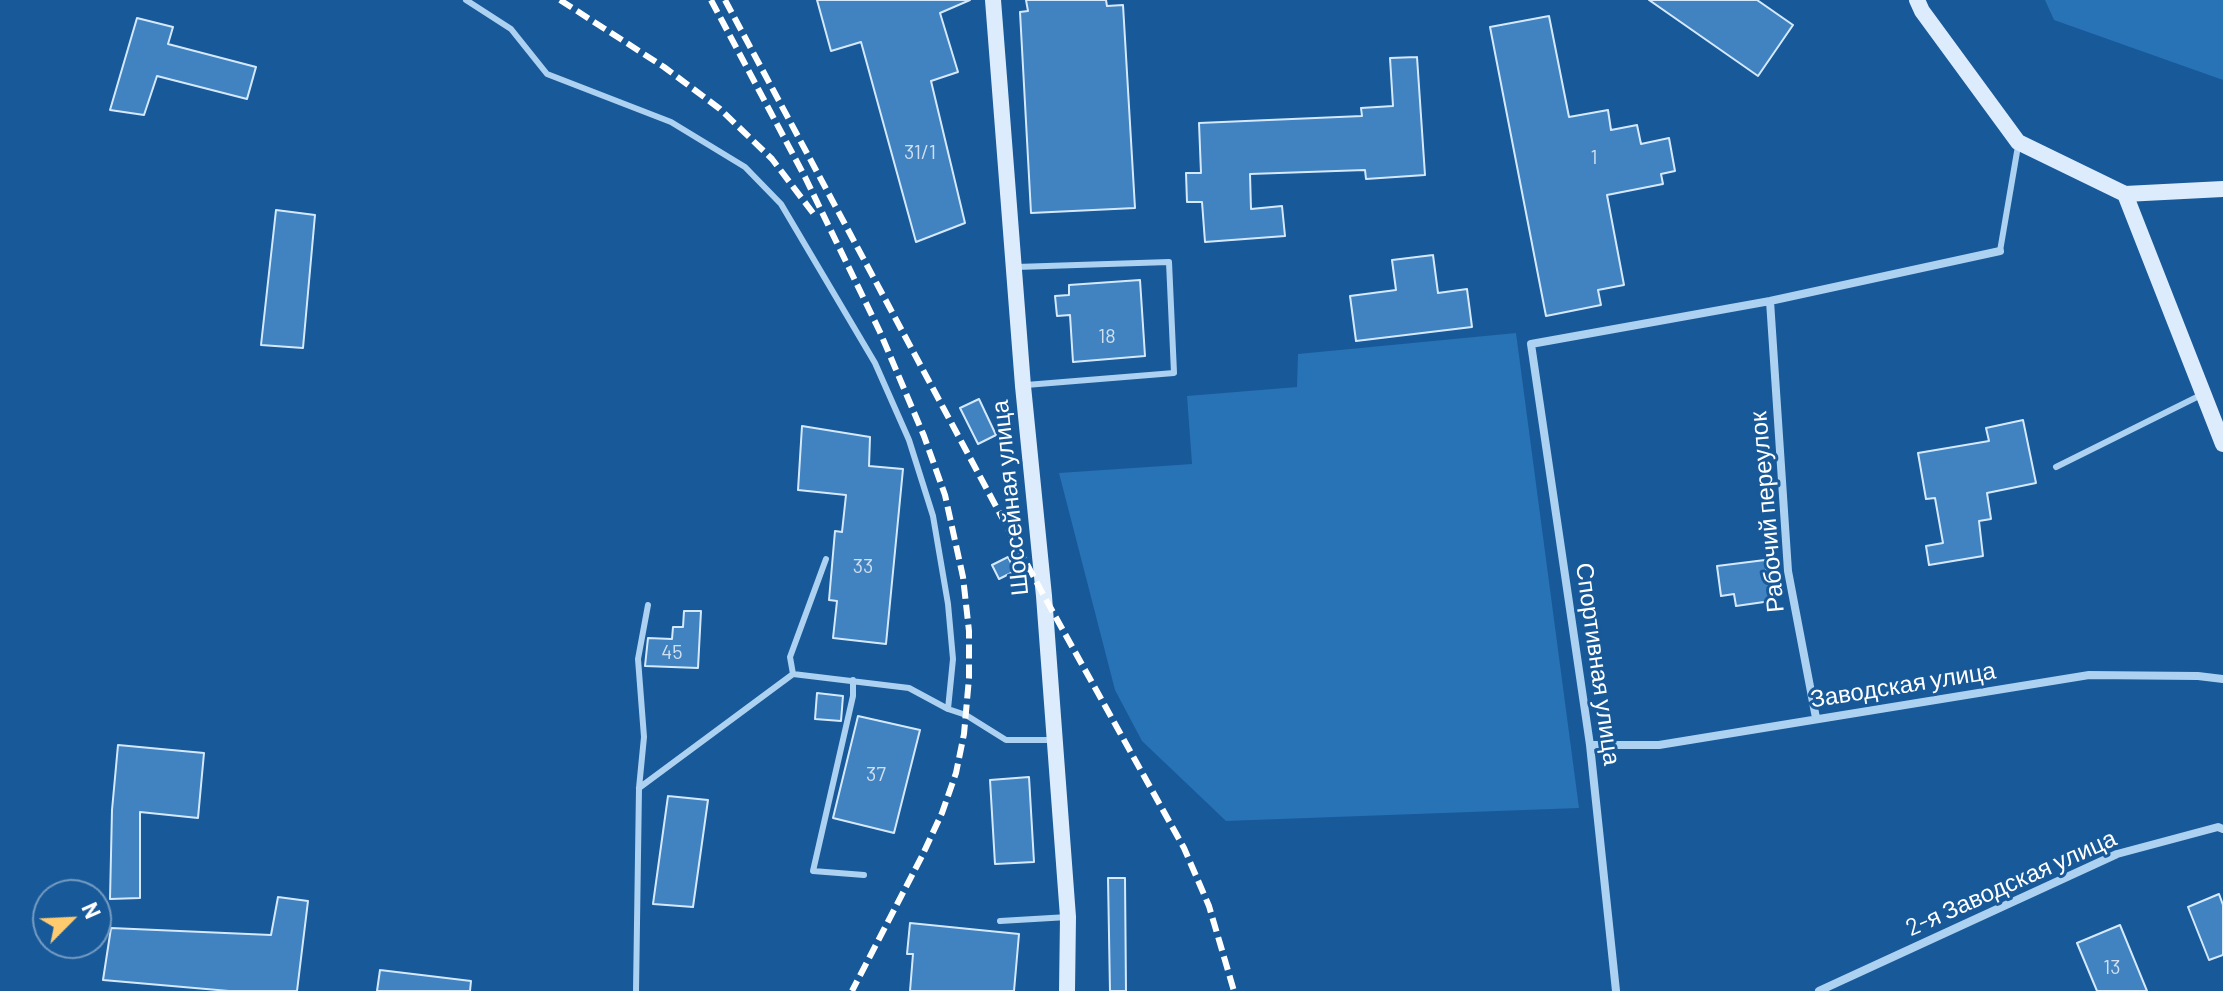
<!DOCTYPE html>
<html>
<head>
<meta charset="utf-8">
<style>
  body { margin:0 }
  #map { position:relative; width:2223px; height:991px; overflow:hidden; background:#185999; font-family:Barlow,sans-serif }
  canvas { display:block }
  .north { position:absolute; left:32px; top:879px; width:80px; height:80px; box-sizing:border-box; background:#185999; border:2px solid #749bc2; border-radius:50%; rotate:66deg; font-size:22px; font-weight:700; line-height:32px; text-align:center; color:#fff }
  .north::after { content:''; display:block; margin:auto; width:28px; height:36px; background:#ffcb6e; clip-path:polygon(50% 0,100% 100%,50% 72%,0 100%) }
</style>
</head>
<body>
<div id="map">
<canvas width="2223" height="991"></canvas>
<div class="north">N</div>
</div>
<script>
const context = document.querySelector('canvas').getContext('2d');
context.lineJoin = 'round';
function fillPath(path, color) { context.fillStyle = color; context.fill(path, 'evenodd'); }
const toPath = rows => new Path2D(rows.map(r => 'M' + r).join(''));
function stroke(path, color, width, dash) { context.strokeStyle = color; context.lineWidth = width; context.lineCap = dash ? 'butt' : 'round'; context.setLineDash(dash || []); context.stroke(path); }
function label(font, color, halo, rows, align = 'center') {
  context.font = font + ' Barlow,sans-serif'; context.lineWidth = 6; context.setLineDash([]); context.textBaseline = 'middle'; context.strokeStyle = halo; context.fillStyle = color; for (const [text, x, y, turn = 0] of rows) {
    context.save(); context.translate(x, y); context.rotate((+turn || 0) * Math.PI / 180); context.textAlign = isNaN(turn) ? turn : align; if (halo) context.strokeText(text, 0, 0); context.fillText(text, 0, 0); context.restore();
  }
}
fillPath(toPath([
  [2045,0,2223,0,2223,80,2054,20],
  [1516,333,1579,808,1226,821,1142,741,1115,690,1059,473,1192,464,1187,396,1297,387,1298,354]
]), '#2872b6');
const building = toPath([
  [817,0,970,0,940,13,958,72,931,81,965,223,916,242,861,42,831,51,817,0],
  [1026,0,1106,0,1107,6,1123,5,1135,208,1031,213,1020,12,1028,11,1026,0],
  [1649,0,1757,0,1793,25,1758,76,1649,0],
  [1549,16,1569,117,1608,110,1611,130,1637,125,1641,144,1669,138,1675,171,1661,174,1663,184,1607,195,1624,285,1598,290,1601,305,1546,316,1490,27,1549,16],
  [137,18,173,27,168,44,256,67,247,99,157,76,144,115,110,110,137,18],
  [1417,57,1425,175,1366,179,1365,170,1250,174,1251,209,1282,206,1285,236,1205,242,1202,202,1187,202,1186,173,1201,173,1199,123,1362,116,1361,108,1393,106,1390,58,1417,57],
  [276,210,315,215,303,348,261,345,276,210],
  [1433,255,1438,293,1467,289,1472,327,1356,341,1350,296,1396,290,1392,260,1433,255],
  [1140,280,1145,356,1073,362,1070,315,1057,316,1055,296,1069,295,1069,285,1140,280],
  [979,399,996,435,978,444,960,408,979,399],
  [2023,420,2036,483,1987,493,1991,519,1979,521,1983,556,1929,565,1926,546,1943,543,1935,498,1926,499,1918,453,1989,441,1986,428,2023,420],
  [802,426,870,437,869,466,903,469,886,644,833,638,837,601,829,600,835,531,842,532,846,495,798,490,802,426],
  [1008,557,1015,571,999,579,992,565,1008,557],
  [1765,560,1771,601,1736,606,1734,594,1721,596,1717,566,1765,560],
  [684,611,701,611,698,668,645,666,648,638,672,639,673,627,683,627,684,611],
  [817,693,843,696,841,721,815,719,817,693],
  [858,716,920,730,894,833,833,818,858,716],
  [118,745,204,753,198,818,140,812,140,898,110,899,112,810,118,745],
  [1029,777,1034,862,995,864,990,780,1029,777],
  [668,796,708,800,693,907,653,904,668,796],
  [1108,878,1125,878,1126,991,1110,991,1108,878],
  [2219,894,2223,905,2223,955,2209,960,2188,907,2219,894],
  [278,897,308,901,297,991,229,991,103,980,111,928,271,935,278,897],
  [910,923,1019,934,1014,991,910,991,913,954,907,954,910,923],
  [2120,925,2147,991,2097,991,2077,943,2120,925],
  [380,970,471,981,470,991,377,991,380,970]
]);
fillPath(building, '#4182c1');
stroke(building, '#d5e9fc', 2);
stroke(toPath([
  [466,0,511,29,547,74,671,122,745,167,781,204,875,363,909,440,933,516,948,604,953,659,948,709],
  [2000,251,2018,146],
  [1016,267,1169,262,1174,373,1026,385],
  [2056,467,2203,394],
  [793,674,790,657,826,559],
  [853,680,853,696,813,871,864,875],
  [639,788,793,674,909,688,948,709,966,715,1006,740,1053,740],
  [1000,921,1068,917],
  [636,991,639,788,644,737,638,659,648,605]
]), '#add1f1', 6);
stroke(toPath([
  [1770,301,1788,571,1816,718],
  [1590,745,1659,745,2089,675,2198,676,2223,679],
  [1616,991,1590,745,1531,344,1770,301,2000,251],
  [1819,991,2117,854,2218,827,2223,829]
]), '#add1f1', 8);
stroke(toPath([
  [993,0,1023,386,1044,596,1068,917,1067,991],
  [1917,0,1922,11,2018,142,2125,194,2223,189],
  [2125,194,2223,444]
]), '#dcecfc', 16);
stroke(toPath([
  [560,0,664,67,720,109,772,159,813,213],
  [711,0,805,177,880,332,924,436,945,495,963,577,969,631,969,678,964,734,956,773,942,813,922,856,852,991],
  [725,0,1044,596,1184,848,1209,906,1234,991]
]), '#fff', 6, [14, 6]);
label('20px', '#d0e0f0', null, [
  ["31/1",920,152],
  ["1",1594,157],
  ["18",1107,336],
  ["33",863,566],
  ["45",672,652],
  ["37",876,774],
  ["13",2112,967]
]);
label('24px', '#fff', '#185999', [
  ["Шоссейная улица",1010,498,-96],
  ["Рабочий переулок",1767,512,-95],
  ["Спортивная улица",1598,664,82],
  ["Заводская улица",1903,685,-9],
  ["2-я Заводская улица",2011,883,-24]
]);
</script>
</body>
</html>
